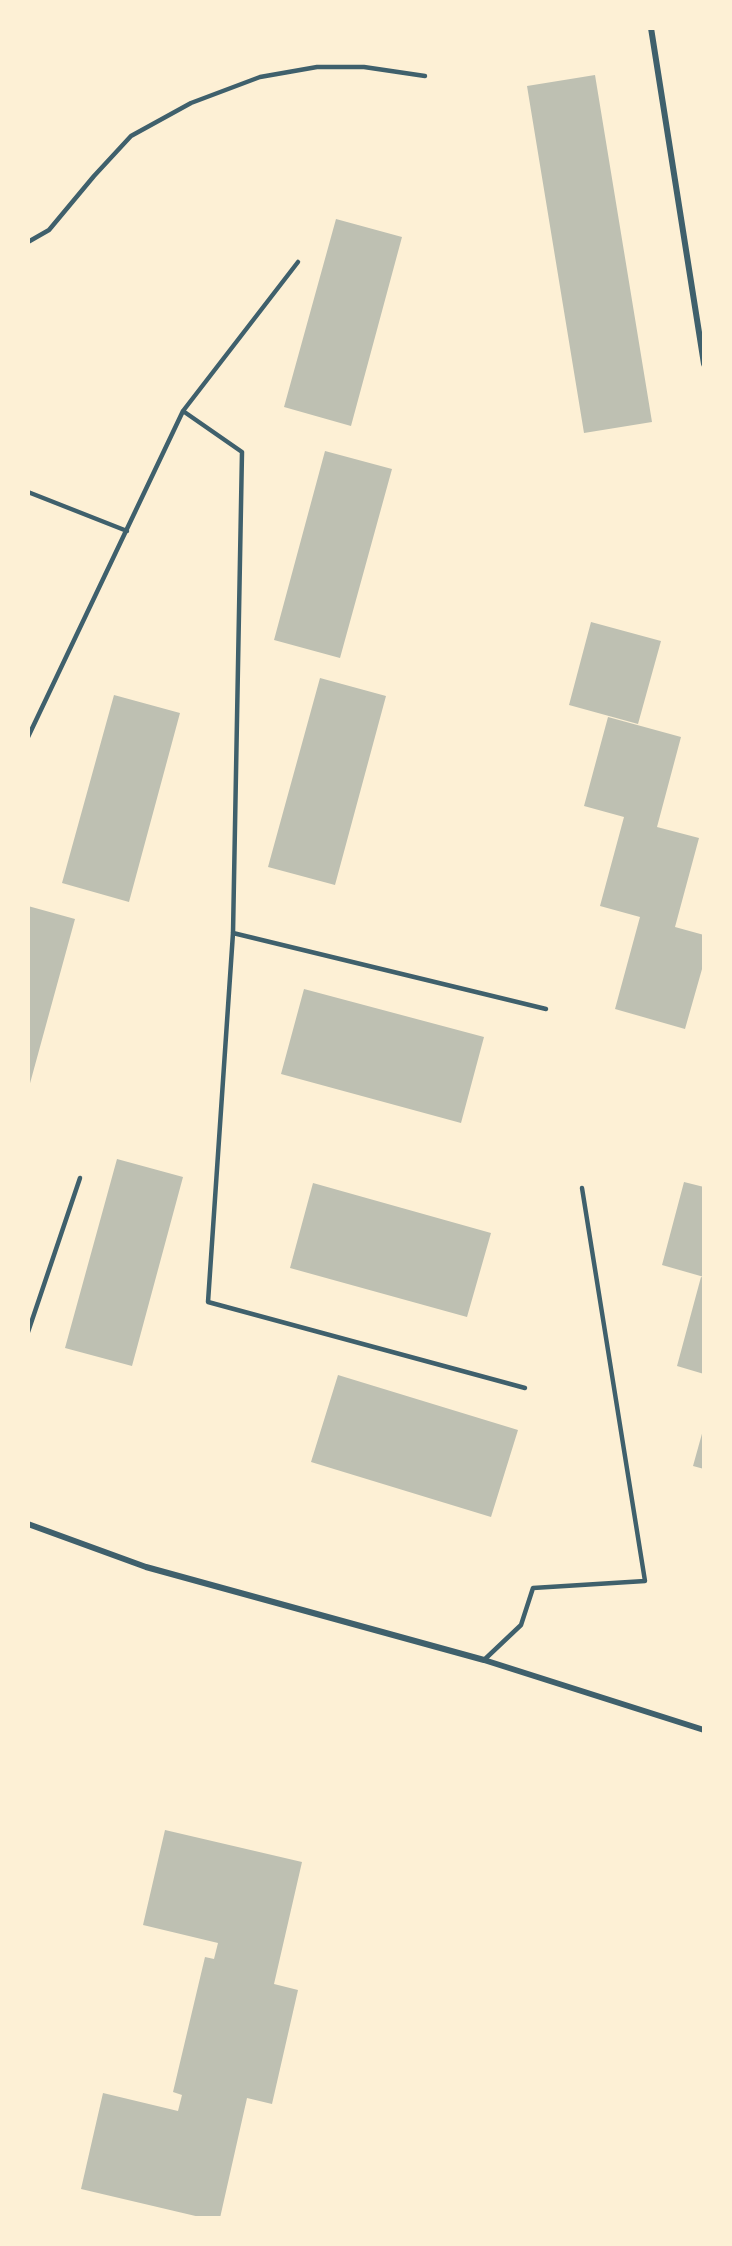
<!DOCTYPE html>
<html>
<head>
<meta charset="utf-8">
<style>
  body { margin:0 }
  #map { position:relative; width:732px; height:2246px; overflow:hidden; background:#fdf0d5; font-family:"PT Sans Narrow",sans-serif }
  canvas { display:block }
  .frame { position:absolute; inset:0; border:30px solid #fdf0d5; pointer-events:none }
</style>
</head>
<body>
<div id="map">
<canvas width="732" height="2246"></canvas>
<div class="frame"></div>
</div>
<script>
const context = document.querySelector('canvas').getContext('2d');
context.lineJoin = 'round';
function fillPath(path, color) { context.fillStyle = color; context.fill(path, 'evenodd'); }
const toPath = rows => new Path2D(rows.map(r => 'M' + r).join(''));
function stroke(path, color, width, dash) { context.strokeStyle = color; context.lineWidth = width; context.lineCap = dash ? 'butt' : 'round'; context.setLineDash(dash || []); context.stroke(path); }
fillPath(toPath([
  [595,75,652,422,584,433,527,86],
  [336,219,402,237,351,426,284,407],
  [325,451,392,469,340,658,274,640],
  [591,622,661,641,638,724,569,705],
  [320,678,386,696,335,885,268,867],
  [114,695,180,713,129,902,62,883],
  [608,717,681,737,657,827,699,838,675,927,704,935,704,962,685,1029,615,1009,640,917,600,906,624,817,584,806],
  [28,906,75,919,29,1087,28,1087],
  [304,989,484,1037,461,1123,281,1074],
  [117,1159,183,1177,132,1366,65,1348],
  [684,1182,704,1187,704,1277,662,1265],
  [313,1183,491,1233,467,1317,290,1268],
  [701,1277,704,1278,704,1374,677,1366],
  [338,1375,518,1430,491,1517,311,1462],
  [703,1430,704,1430,704,1469,693,1466],
  [165,1830,302,1862,274,1984,298,1990,272,2104,247,2098,220,2218,204,2218,81,2189,103,2093,178,2111,182,2095,173,2092,205,1957,214,1959,218,1943,143,1925]
]), '#bec0b2');
stroke(toPath([
  [28,242,49,230,94,176,131,136,191,103,260,77,317,67,364,67,425,76],
  [183,411,298,262],
  [28,492,127,531],
  [28,737,183,411,242,452,233,933,208,1302,525,1388],
  [233,933,546,1009],
  [28,1332,80,1178],
  [484,1660,521,1625,533,1588,645,1581,582,1188]
]), '#3f606c', 4.5);
stroke(toPath([
  [651,28,704,364],
  [28,1524,146,1567,484,1660,704,1730]
]), '#3f606c', 6);
</script>
</body>
</html>
